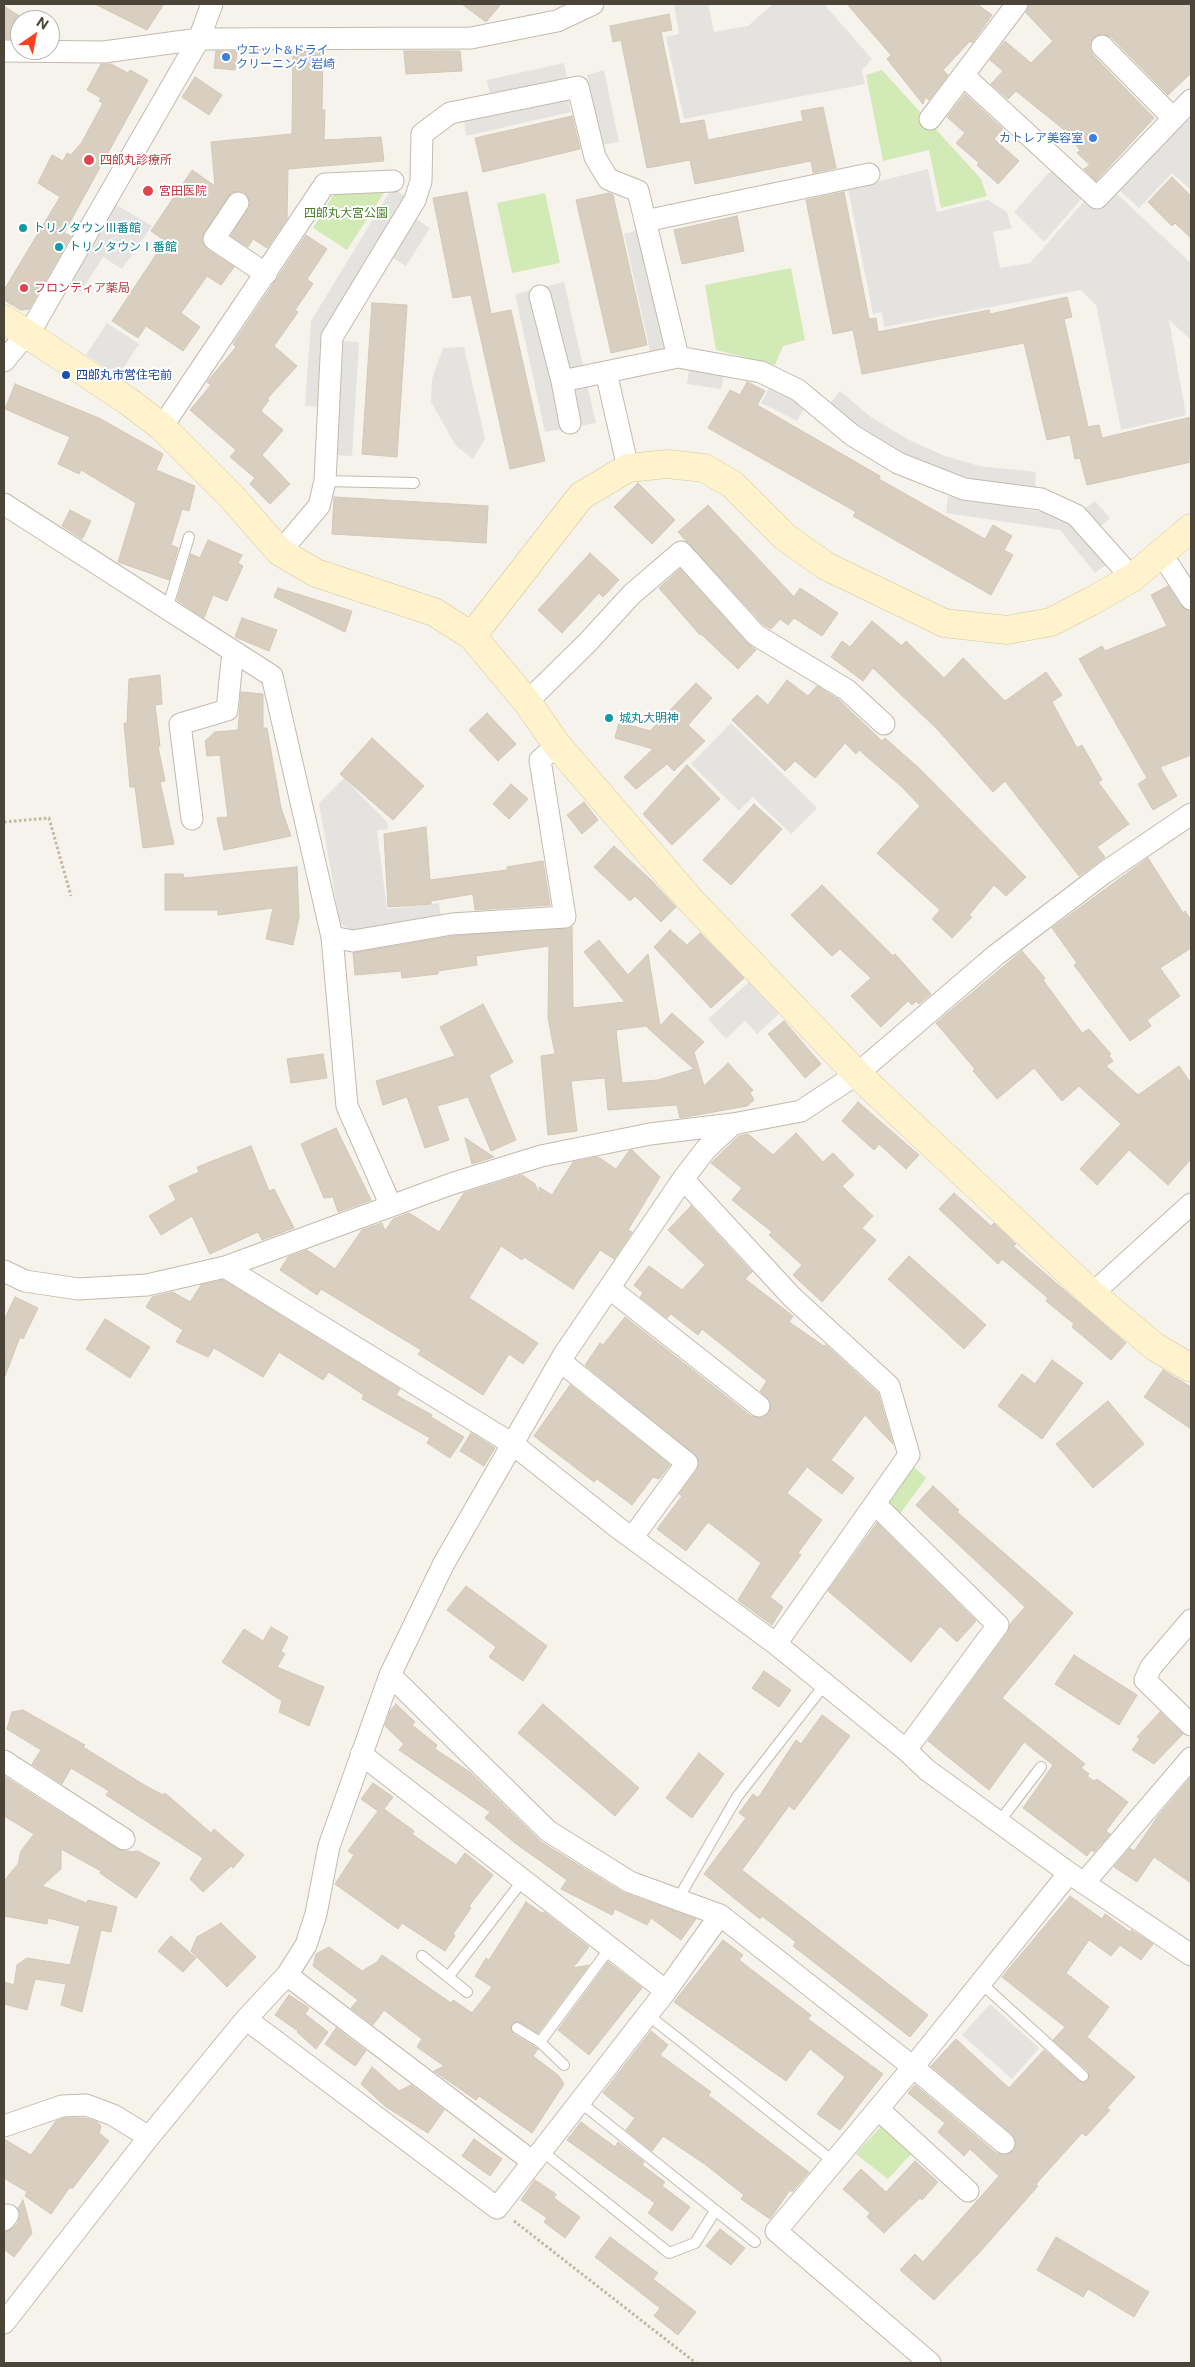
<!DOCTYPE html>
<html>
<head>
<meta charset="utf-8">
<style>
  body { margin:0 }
  #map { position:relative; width:1195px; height:2367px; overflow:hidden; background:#f6f3ec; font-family:"Public Sans",sans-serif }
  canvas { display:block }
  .frame { position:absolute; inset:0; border:5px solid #4b4439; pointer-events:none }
  .north { position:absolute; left:10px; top:10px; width:50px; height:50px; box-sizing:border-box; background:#fff; border:1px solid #b7b4b0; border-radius:50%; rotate:33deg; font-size:14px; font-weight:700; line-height:20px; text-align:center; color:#4b4439 }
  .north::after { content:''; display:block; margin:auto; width:18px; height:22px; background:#fc3f1d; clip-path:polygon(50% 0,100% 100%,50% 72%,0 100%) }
</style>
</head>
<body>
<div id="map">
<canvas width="1195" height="2367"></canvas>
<div class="frame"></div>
<div class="north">N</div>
</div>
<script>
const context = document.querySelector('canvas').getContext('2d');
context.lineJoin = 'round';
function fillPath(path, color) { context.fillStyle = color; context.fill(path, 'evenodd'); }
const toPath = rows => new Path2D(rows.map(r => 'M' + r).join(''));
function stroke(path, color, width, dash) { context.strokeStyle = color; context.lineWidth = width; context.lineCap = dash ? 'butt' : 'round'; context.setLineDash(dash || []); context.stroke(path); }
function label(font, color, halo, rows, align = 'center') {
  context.font = font + ' "Public Sans","Noto Sans JP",sans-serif'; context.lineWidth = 4; context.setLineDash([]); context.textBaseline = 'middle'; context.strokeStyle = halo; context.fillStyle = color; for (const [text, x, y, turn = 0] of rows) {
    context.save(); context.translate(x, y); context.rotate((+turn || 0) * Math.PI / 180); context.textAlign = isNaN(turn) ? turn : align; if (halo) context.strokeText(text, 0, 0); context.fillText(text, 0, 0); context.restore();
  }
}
fillPath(toPath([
  [882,70,981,179,987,196,941,208,929,150,883,161,866,75],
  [387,188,347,250,313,228,337,189],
  [545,193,560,263,512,273,497,203],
  [791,268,805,340,783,346,775,365,716,350,705,285],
  [914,1467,926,1478,900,1514,885,1503],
  [882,2125,913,2152,888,2179,856,2154]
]), '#d2eab5');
fillPath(toPath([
  [674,4,708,4,714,32,748,26,773,4,824,4,872,59,862,70,865,84,684,119,666,37,679,34],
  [564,63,567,78,490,95,487,80],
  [604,70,619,142,601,145,587,75],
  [568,97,571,112,466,136,464,120],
  [1184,115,1191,122,1191,190,1172,173,1139,208,1115,186],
  [1053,168,1083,197,1044,242,1014,212],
  [928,169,937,212,988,200,1007,212,1012,228,993,232,1000,268,1030,263,1087,198,1100,209,1115,192,1191,263,1191,340,1169,320,1186,415,1121,430,1096,305,1081,290,884,327,882,312,873,314,848,189],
  [392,188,407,197,327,328,322,407,305,406,311,321],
  [110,201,152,226,122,269,103,257,81,292,65,283],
  [416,219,430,228,406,266,391,257],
  [641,229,668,351,651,355,624,234],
  [564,282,596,423,545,432,515,294],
  [107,323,139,344,118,376,86,355],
  [341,341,359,342,352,456,334,455],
  [464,347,485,439,473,459,456,446,431,402,432,379,443,348],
  [689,368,724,375,721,389,687,384],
  [770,386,806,405,797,421,761,403],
  [840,391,871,417,909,440,945,456,979,466,1036,472,1035,490,974,481,900,454,860,430,829,404],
  [948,496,1059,515,1075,523,1107,564,1095,573,1060,530,946,513],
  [1095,501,1110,518,1100,527,1084,509],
  [731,723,817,808,791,834,753,797,739,811,691,764],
  [344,778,387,822,388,829,377,830,387,909,439,903,442,924,356,934,340,923,319,803],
  [749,982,779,1014,757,1034,745,1021,726,1039,708,1019],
  [990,2004,1039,2048,1012,2079,962,2035]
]), '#e5e3e0');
const building = toPath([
  [95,4,164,4,147,30,95,4],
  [462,4,501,4,486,22,462,4],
  [847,4,977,4,992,15,972,43,970,41,943,70,948,75,929,100,925,97,923,104,887,59,891,55,847,4],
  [1029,4,1191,4,1191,73,1168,95,1111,37,1099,34,1090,42,1090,49,1093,55,1154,118,1096,181,1084,169,1090,165,1077,153,1080,150,1075,144,1078,141,1016,91,1008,99,991,84,1003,71,990,60,1005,41,1031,63,1053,41,1026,13,1029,4],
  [4,6,24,19,20,20,20,25,12,39,4,39,4,6],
  [669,14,672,30,661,32,680,124,704,120,708,140,803,121,801,111,823,107,836,168,813,173,811,161,695,184,690,160,647,168,621,40,613,42,610,26,669,14],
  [216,51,237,51,235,70,214,68,216,51],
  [293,51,323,51,322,110,325,110,324,140,381,137,384,161,288,169,287,219,267,248,253,239,248,247,231,236,250,203,244,192,232,192,204,232,202,239,207,249,234,267,221,285,207,276,181,313,200,327,183,351,146,326,138,338,112,321,165,241,151,231,192,170,215,186,211,142,292,134,293,51],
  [404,51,460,51,462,71,406,74,404,51],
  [101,64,111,64,128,73,130,70,148,80,64,233,71,236,29,309,21,310,4,300,4,290,60,197,38,183,52,155,63,161,67,153,71,155,82,142,103,103,99,101,101,98,87,90,101,64],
  [195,77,222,95,209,115,182,97,195,77],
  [965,94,1003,129,994,139,1019,161,998,184,977,165,979,163,956,143,965,133,947,117,965,94],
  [572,116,580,149,483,172,475,138,572,116],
  [1172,177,1191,196,1191,238,1175,223,1172,226,1148,202,1172,177],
  [467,192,491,314,511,310,545,461,510,469,471,295,453,298,433,198,467,192],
  [844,192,869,319,876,318,878,332,989,310,990,314,1067,297,1072,317,1064,319,1088,427,1099,425,1102,438,1191,417,1191,462,1087,485,1080,458,1075,459,1070,435,1047,440,1024,343,862,374,853,330,833,334,806,200,844,192],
  [609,193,613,195,647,345,611,353,576,200,609,193],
  [737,216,744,251,682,264,674,230,737,216],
  [306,235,327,249,307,279,313,284,295,310,298,312,274,346,297,366,267,399,269,400,261,411,283,430,262,455,290,484,270,504,250,484,255,478,230,457,236,450,190,410,211,385,207,382,236,347,233,344,306,235],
  [372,303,407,305,397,457,362,454,372,303],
  [747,382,765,391,757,405,880,476,879,479,985,539,993,525,1012,536,1004,550,1013,555,991,595,853,516,856,512,708,428,730,390,740,395,747,382],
  [15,384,99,418,163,454,156,470,195,486,189,511,182,509,171,545,178,548,169,580,118,562,136,503,81,470,79,474,58,464,70,437,5,409,15,384],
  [638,483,675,520,652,544,614,507,638,483],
  [334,497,488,506,486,543,332,534,334,497],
  [708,505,794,597,800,588,838,613,822,636,794,618,788,625,780,619,771,629,764,625,678,532,708,505],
  [70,510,91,521,82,539,62,526,70,510],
  [208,540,242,555,238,563,243,566,227,601,213,595,204,618,177,600,191,554,200,558,208,540],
  [590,553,619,580,603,597,599,593,562,633,538,610,590,553],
  [680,569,747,643,756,650,738,669,701,634,700,635,659,588,680,569],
  [1168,586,1181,606,1191,611,1191,755,1160,767,1177,796,1153,810,1138,784,1147,778,1079,659,1102,646,1105,651,1167,626,1151,595,1168,586],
  [278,588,352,611,345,632,274,597,278,588],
  [242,618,277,630,269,651,235,637,242,618],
  [872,621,902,646,906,641,944,678,963,658,1005,701,1046,672,1062,695,1052,702,1077,748,1082,745,1102,780,1098,782,1129,824,1097,847,1105,857,1079,876,1005,781,993,792,937,729,873,668,863,681,831,657,842,641,850,647,872,621],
  [160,675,162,704,155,705,160,746,158,746,165,781,160,782,174,844,143,848,135,787,130,787,124,723,127,723,129,679,160,675],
  [787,680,808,696,817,686,839,700,882,741,885,738,920,769,1026,877,1006,896,994,885,969,915,972,917,952,938,932,919,940,910,877,853,920,806,902,787,859,750,856,754,845,743,815,778,795,761,785,771,732,720,757,695,768,705,787,680],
  [696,683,712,698,688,725,705,741,674,771,667,764,636,789,624,777,653,749,615,738,619,722,650,731,696,683],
  [241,692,263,694,263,728,267,728,281,808,291,836,224,850,217,818,228,817,220,755,207,756,205,741,215,732,238,730,241,692],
  [487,713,516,744,498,761,469,730,487,713],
  [372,738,424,786,393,820,340,774,372,738],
  [687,765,720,799,672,845,643,814,687,765],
  [511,784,528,799,509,819,493,804,511,784],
  [584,802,598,820,582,834,567,815,584,802],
  [754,804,782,829,731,885,703,860,754,804],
  [426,827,430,880,507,870,507,867,543,861,550,905,475,910,473,894,431,901,431,904,388,907,384,834,426,827],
  [614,846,650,879,676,907,661,922,635,896,630,901,594,867,614,846],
  [1148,858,1183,913,1185,911,1191,920,1191,948,1160,968,1180,996,1147,1020,1151,1026,1130,1041,1074,965,1077,963,1052,928,1148,858],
  [297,867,299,917,293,945,266,939,273,908,218,915,218,910,165,910,165,874,183,874,184,878,297,867],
  [822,885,893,956,895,954,931,994,919,1004,916,1001,912,1005,908,1001,881,1027,851,996,871,978,840,949,832,956,791,915,822,885],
  [572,927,573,1008,625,1002,584,952,599,940,628,975,648,954,660,1026,672,1013,704,1042,694,1052,704,1086,728,1063,753,1090,750,1093,754,1100,747,1106,680,1118,677,1105,608,1110,605,1078,571,1081,577,1131,548,1135,541,1056,555,1054,548,1018,549,946,476,956,477,965,438,971,438,974,402,978,401,971,355,975,353,953,453,936,572,927],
  [646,1026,662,1041,694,1069,658,1080,622,1083,616,1030,646,1026],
  [670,930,687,945,700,933,744,978,711,1008,654,947,670,930],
  [1022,951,1045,978,1043,980,1082,1033,1089,1029,1111,1054,1109,1056,1113,1061,1106,1066,1138,1095,1179,1066,1191,1083,1191,1159,1168,1185,1129,1150,1097,1185,1080,1169,1121,1124,1079,1086,1062,1101,1034,1068,997,1099,973,1071,975,1069,936,1023,1022,951],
  [483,1004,513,1062,489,1075,516,1140,491,1151,468,1097,437,1106,449,1140,425,1148,407,1097,383,1105,376,1081,455,1056,440,1027,483,1004],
  [784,1021,821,1064,805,1078,768,1034,784,1021],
  [323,1054,327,1078,291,1083,287,1059,323,1054],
  [858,1102,919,1155,906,1169,879,1144,874,1150,842,1121,858,1102],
  [336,1128,371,1200,338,1212,333,1197,324,1198,301,1144,336,1128],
  [796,1133,823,1162,833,1153,854,1175,842,1186,873,1216,862,1228,876,1240,822,1302,793,1275,802,1265,769,1235,772,1232,732,1200,742,1188,711,1163,739,1136,748,1134,773,1155,796,1133],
  [465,1138,494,1157,472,1164,465,1138],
  [251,1146,269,1191,274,1189,294,1228,262,1240,258,1232,210,1254,192,1216,161,1235,149,1216,176,1200,169,1186,199,1172,197,1167,251,1146],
  [632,1150,660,1177,628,1230,632,1232,614,1259,600,1250,573,1289,524,1257,522,1260,501,1246,469,1298,538,1343,523,1364,509,1354,483,1395,418,1354,421,1350,321,1289,317,1295,280,1270,288,1257,307,1250,335,1269,362,1230,382,1223,385,1231,393,1219,409,1213,439,1232,464,1193,522,1175,535,1184,540,1197,539,1187,552,1195,573,1162,598,1157,616,1169,629,1151,632,1150],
  [954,1193,991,1226,994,1223,1016,1244,1013,1246,1126,1343,1111,1360,1072,1327,1074,1324,1046,1301,1048,1298,1002,1259,998,1264,939,1209,954,1193],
  [691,1206,752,1272,745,1279,793,1316,789,1322,824,1346,826,1345,878,1393,893,1444,865,1415,831,1460,854,1478,842,1494,807,1467,787,1493,822,1520,798,1553,801,1555,770,1597,783,1607,772,1625,738,1600,761,1563,708,1522,686,1551,657,1529,682,1496,679,1494,697,1470,698,1458,585,1365,600,1343,603,1345,625,1317,751,1416,763,1418,769,1413,770,1401,760,1391,767,1381,702,1329,698,1335,671,1314,667,1318,640,1297,643,1293,634,1285,649,1266,682,1290,705,1265,668,1230,691,1206],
  [909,1256,986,1325,964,1349,888,1279,909,1256],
  [223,1280,400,1389,396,1395,432,1415,431,1417,464,1437,450,1458,427,1443,430,1438,362,1399,364,1395,329,1372,323,1380,279,1352,263,1377,214,1348,208,1357,176,1342,183,1330,146,1307,152,1297,173,1292,190,1302,201,1285,223,1280],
  [15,1297,38,1308,23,1339,20,1337,5,1376,4,1320,15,1297],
  [105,1319,150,1347,130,1378,86,1349,105,1319],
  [1052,1360,1083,1383,1042,1439,998,1406,1022,1374,1035,1384,1052,1360],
  [1163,1370,1191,1387,1191,1429,1144,1397,1163,1370],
  [570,1385,670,1465,659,1479,653,1477,632,1505,597,1479,594,1482,534,1436,570,1385],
  [1108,1401,1144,1444,1093,1488,1056,1444,1108,1401],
  [471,1433,495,1448,484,1466,460,1451,471,1433],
  [933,1486,959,1510,957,1512,1073,1613,1002,1698,1085,1764,1081,1768,1089,1774,1087,1776,1094,1781,1097,1779,1128,1802,1106,1831,1110,1834,1094,1852,1091,1850,1087,1856,1023,1808,1053,1765,1024,1742,989,1790,928,1741,1008,1632,1010,1624,1025,1607,916,1505,933,1486],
  [877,1523,976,1621,957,1642,940,1626,911,1662,828,1591,877,1523],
  [466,1586,547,1646,523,1681,489,1657,496,1647,447,1610,466,1586],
  [271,1627,288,1637,281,1651,285,1654,277,1667,324,1687,309,1726,279,1712,282,1701,222,1662,244,1629,263,1641,271,1627],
  [1074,1655,1137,1695,1119,1725,1055,1684,1074,1655],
  [764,1671,791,1690,779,1707,752,1688,764,1671],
  [396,1704,415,1722,412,1725,437,1745,435,1749,470,1772,541,1842,624,1893,696,1919,681,1940,651,1918,647,1925,615,1909,612,1915,561,1889,567,1880,515,1843,485,1818,490,1812,399,1750,404,1744,385,1726,390,1711,396,1704],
  [543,1704,639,1788,615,1816,518,1733,543,1704],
  [23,1710,85,1745,83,1747,146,1786,163,1795,165,1793,211,1833,214,1829,244,1855,233,1868,231,1866,203,1892,190,1879,203,1858,106,1795,109,1791,71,1768,62,1784,32,1764,41,1750,7,1729,12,1712,23,1710],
  [1160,1712,1183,1734,1154,1764,1132,1750,1140,1739,1137,1737,1160,1712],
  [822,1715,850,1736,794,1810,789,1806,742,1870,928,2015,910,2037,793,1946,796,1942,762,1916,760,1919,704,1874,746,1818,739,1813,753,1794,758,1798,796,1740,801,1744,822,1715],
  [699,1753,724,1774,692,1818,666,1798,699,1753],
  [4,1776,117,1849,131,1852,138,1851,160,1863,136,1898,100,1873,101,1871,61,1849,61,1869,42,1886,87,1903,88,1900,117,1907,111,1932,101,1930,82,2012,61,2005,66,1984,35,1979,27,2010,4,2004,4,1982,14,1985,17,1965,27,1958,70,1965,80,1926,48,1918,47,1924,4,1916,4,1881,18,1864,21,1851,34,1834,4,1816,4,1776],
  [1191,1777,1191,1883,1154,1857,1137,1882,1114,1867,1130,1848,1134,1851,1158,1816,1191,1777],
  [373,1783,393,1797,384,1809,414,1831,412,1834,456,1865,465,1853,493,1875,469,1906,471,1908,453,1934,455,1936,445,1951,402,1923,398,1929,335,1884,354,1855,348,1851,378,1811,361,1799,373,1783],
  [1070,1896,1102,1919,1105,1914,1130,1932,1131,1930,1153,1944,1141,1960,1120,1945,1111,1956,1089,1940,1066,1973,1109,2007,1087,2037,1135,2077,1107,2108,1110,2110,1086,2136,1082,2133,1036,2184,1038,2186,979,2253,934,2300,900,2270,915,2254,923,2262,999,2176,970,2149,964,2156,938,2132,945,2123,908,2093,915,2085,996,2153,1002,2155,1013,2151,1016,2146,1012,2134,931,2066,956,2039,1009,2088,1044,2050,1079,2081,1085,2083,1088,2080,1088,2071,1053,2040,1065,2027,1002,1977,1070,1896],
  [526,1902,542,1913,544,1912,589,1947,573,1968,589,1965,538,2033,520,2022,514,2022,511,2025,513,2034,538,2049,533,2056,558,2075,564,2084,532,2133,479,2096,476,2100,434,2071,444,2066,417,2047,422,2039,384,2010,373,2025,351,2008,358,2000,313,1966,316,1954,329,1947,362,1971,377,1962,382,1955,451,2003,453,2000,472,2013,492,1987,475,1976,486,1958,489,1960,526,1902],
  [221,1923,256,1957,227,1987,191,1951,197,1937,221,1923],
  [171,1936,196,1958,183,1972,158,1951,171,1936],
  [723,1940,743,1955,739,1960,811,2015,808,2019,883,2074,840,2130,817,2114,845,2077,810,2049,786,2081,674,2002,723,1940],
  [608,1962,642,1988,589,2055,558,2030,608,1962],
  [289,1995,309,2008,305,2014,328,2032,316,2049,297,2032,298,2031,275,2015,289,1995],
  [336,2028,366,2051,355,2066,325,2044,336,2028],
  [651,2031,668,2045,660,2055,711,2092,708,2095,809,2172,792,2192,790,2190,770,2219,741,2199,744,2195,706,2165,663,2136,652,2151,626,2130,635,2118,603,2093,651,2031],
  [372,2067,399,2091,411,2085,444,2110,428,2133,386,2107,361,2084,372,2067],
  [64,2118,84,2118,97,2122,101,2126,99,2133,109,2141,72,2189,70,2187,51,2214,25,2196,27,2192,4,2178,4,2139,31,2155,56,2121,64,2118],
  [581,2122,615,2147,618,2142,644,2162,642,2165,665,2182,662,2186,690,2207,672,2231,648,2213,655,2203,567,2140,581,2122],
  [474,2139,502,2159,490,2176,462,2156,474,2139],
  [915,2161,938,2182,922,2200,920,2198,884,2233,867,2217,870,2213,843,2189,861,2169,886,2192,915,2161],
  [535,2180,556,2194,554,2198,580,2217,565,2238,544,2222,547,2218,521,2200,535,2180],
  [23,2200,32,2233,14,2257,4,2249,4,2232,9,2231,18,2223,20,2216,18,2208,23,2200],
  [720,2229,745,2248,731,2265,706,2246,720,2229],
  [610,2237,658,2273,653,2279,696,2312,678,2335,654,2316,660,2308,595,2257,610,2237],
  [1056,2237,1149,2292,1134,2317,1088,2289,1083,2297,1037,2270,1056,2237]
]);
fillPath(building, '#d8cfc1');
stroke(building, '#d3c7b4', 1);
const lane = toPath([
  [325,481,414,483],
  [167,609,189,537],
  [999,1822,1041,1767],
  [678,1899,737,1797,825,1684],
  [422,1956,467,1992],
  [449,1976,523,1880],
  [981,1983,1083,2076],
  [648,2015,834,2162],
  [517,2028,540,2042,564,2065],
  [540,2042,610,1948],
  [580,2102,755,2242],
  [542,2151,669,2253,695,2243,715,2211]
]);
const street = toPath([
  [1102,46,1173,118],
  [4,51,104,52,199,39,471,38,557,21,593,4],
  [963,75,1097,198,1191,100],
  [930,119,1017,4],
  [238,203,214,239,266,274],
  [645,221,869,174],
  [678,357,761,372,798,390,852,435,898,463,964,489,1041,499,1076,515,1132,578],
  [4,361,34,325,199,39,212,4],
  [606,372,628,468],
  [562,381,570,423],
  [162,427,325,184,393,181],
  [4,504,272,676,332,937,347,1106,391,1206],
  [280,552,319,506,325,481,332,337,415,200,421,181,422,134,450,113,578,87,595,157,608,179,638,191,678,357,562,381,540,296],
  [1161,553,1191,599],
  [527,702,587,643,632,594,681,552,756,635,847,690,884,724],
  [192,819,180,724,227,710,233,651],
  [332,937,353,941,452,924,565,917,540,760,557,745],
  [683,1179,792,1297,889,1386,909,1455,776,1644],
  [225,1267,514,1445,617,1527,776,1644,906,1750,927,1770,1069,1873,1191,1955],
  [4,1271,25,1281,78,1289,147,1285,225,1267,451,1184,541,1156,650,1134,733,1124,801,1111,857,1074,996,955,1104,873,1191,814],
  [609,1288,759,1406],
  [1092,1294,1191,1204],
  [560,1361,687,1463,632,1538],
  [875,1504,998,1625,906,1750],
  [1191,1620,1151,1667,1145,1680,1191,1725],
  [390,1675,548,1831,630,1882,720,1915,913,2067,1004,2143],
  [361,1754,666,1991,720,1915],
  [4,1761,124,1839],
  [1084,1883,1191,1758],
  [287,1975,533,2162],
  [246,2019,497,2208,666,1991],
  [878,2109,968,2191],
  [4,2126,62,2106,86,2105,113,2115,149,2137],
  [4,2220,8,2215],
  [4,2323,149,2137,246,2019,287,1975,306,1945,316,1914,329,1846,390,1675,443,1565,563,1356,683,1179,706,1149,733,1124],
  [930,2363,776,2231,913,2067,1069,1873]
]);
const secondary = toPath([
  [4,319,128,401,162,427,231,496,280,552,316,573,434,612,472,636,527,702,557,745,692,902,857,1074,1092,1294,1155,1347,1191,1368],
  [472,636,581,496,628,468,667,464,704,468,732,484,785,537,826,566,944,623,1007,630,1051,622,1090,602,1132,578,1191,528]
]);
stroke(lane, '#c2bbae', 12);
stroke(street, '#c2bbae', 23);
stroke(secondary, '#d6c79b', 29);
stroke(toPath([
  [4,822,49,818,71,896],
  [514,2221,696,2363]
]), '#c4b79f', 3, [2.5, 2.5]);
stroke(lane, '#fff', 10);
stroke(street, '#fff', 21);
stroke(secondary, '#fff3cd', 28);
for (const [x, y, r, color] of [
  [226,57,5,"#3f7fe0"],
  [1093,138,5,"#3f7fe0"],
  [89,160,6,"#e0444e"],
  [148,191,6,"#e0444e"],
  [23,228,5,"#0f9aa8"],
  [59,247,5,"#0f9aa8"],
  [24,288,5,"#e0444e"],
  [66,375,5,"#1a4fb4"],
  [609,718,5,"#0f9aa8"]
]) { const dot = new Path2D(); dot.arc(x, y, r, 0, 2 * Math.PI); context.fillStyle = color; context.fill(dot); stroke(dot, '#fff', 2); }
label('12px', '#366cbe', '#fff', [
  ["ウエット&ドライ",236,50],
  ["クリーニング 岩崎",236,64],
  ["カトレア美容室",1083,138,"right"]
], 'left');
label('12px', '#be3a42', '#fff', [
  ["四郎丸診療所",100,160],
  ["宮田医院",159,191],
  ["フロンティア薬局",34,288]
], 'left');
label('12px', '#4a7f2a', '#fff', [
  ["四郎丸大宮公園",346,213]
]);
label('12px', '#0d838f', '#fff', [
  ["トリノタウンⅢ番館",33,228],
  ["トリノタウンⅠ番館",69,247],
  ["城丸大明神",619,718]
], 'left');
label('12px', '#164399', '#fff', [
  ["四郎丸市営住宅前",76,375]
], 'left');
</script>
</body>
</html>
